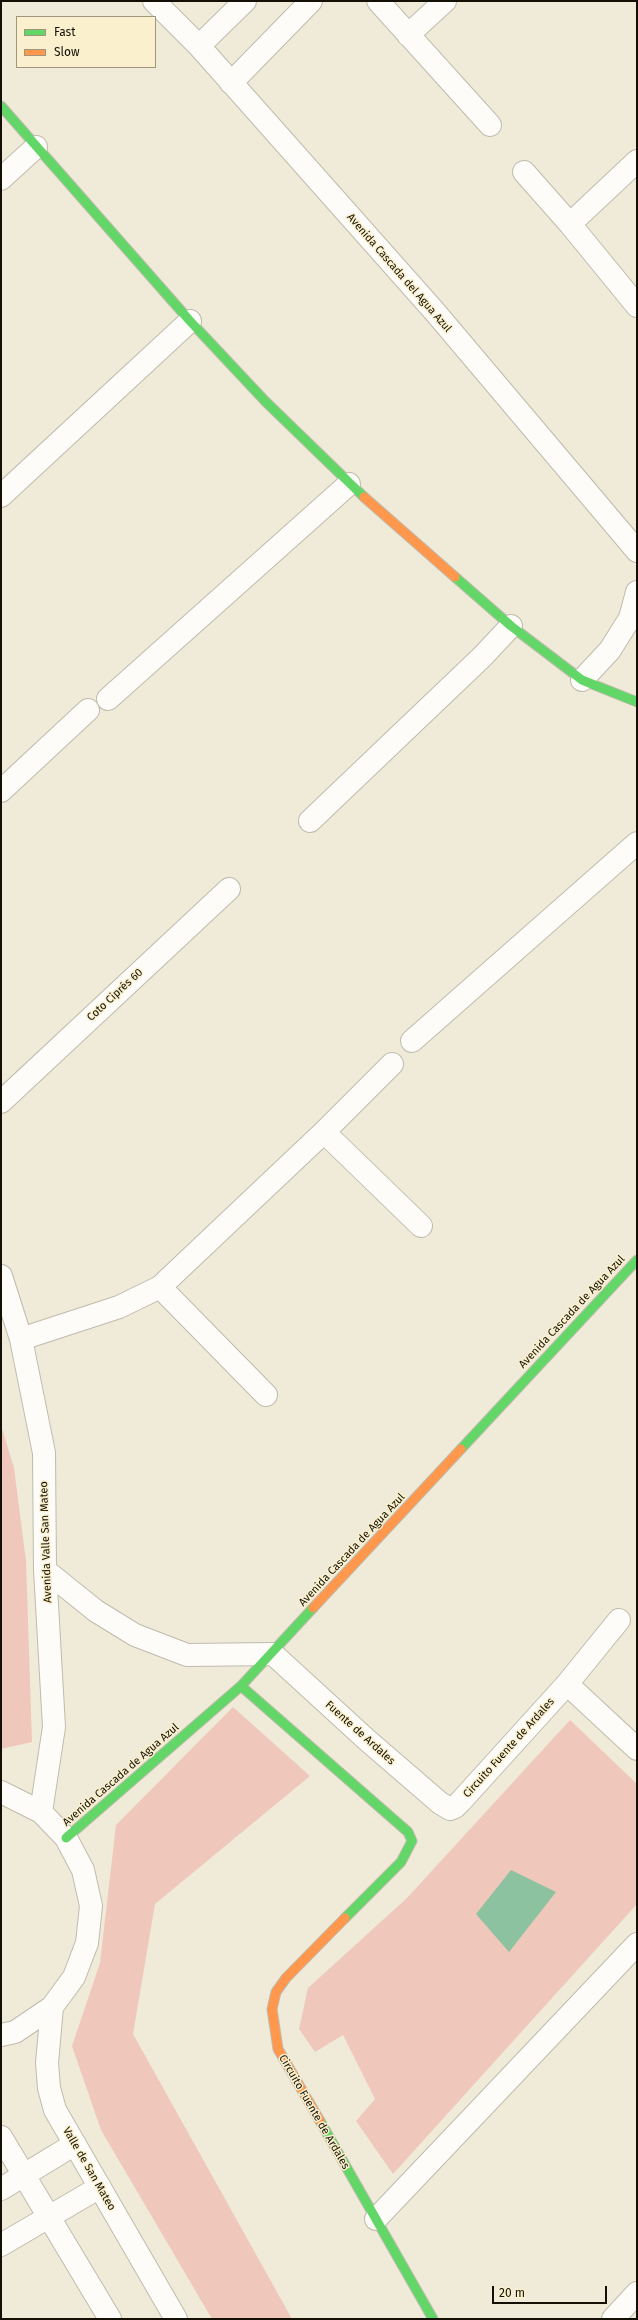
<!DOCTYPE html>
<html>
<head>
<meta charset="utf-8">
<style>
  body { margin:0 }
  #map { position:relative; width:638px; height:2320px; overflow:hidden; background:#f0ead8; font-family:"Fira Sans",sans-serif }
  canvas { display:block }
  .frame { position:absolute; inset:0; border:2px solid #130f04; pointer-events:none }
  .legend { position:absolute; left:16px; top:16px; width:140px; height:52px; box-sizing:border-box; background:#faf0cd; border:1px solid #9e967d; margin:0; padding:5px 7px; list-style:none; font-size:12px; color:#130f04 }
  .legend li { display:flex; align-items:center; gap:8px; height:20px }
  .legend b { width:20px; border:1px solid #9e967d }
  .scale { position:absolute; left:492px; top:2286px; width:115px; height:18px; box-sizing:border-box; border:2px solid #130f04; border-top:0; padding-left:5px; font-size:12px; line-height:14px; white-space:nowrap; color:#130f04; -webkit-text-stroke:3px #faf0cd; paint-order:stroke }
</style>
</head>
<body>
<div id="map">
<canvas width="638" height="2320"></canvas>
<div class="frame"></div>
<ul class="legend">
<li><b style="height:5px;background:#63d668"></b>Fast</li>
<li><b style="height:5px;background:#ff974d"></b>Slow</li>
</ul>
<div class="scale">20 m</div>
</div>
<script>
const context = document.querySelector('canvas').getContext('2d');
context.lineJoin = 'round';
function fillPath(path, color) { context.fillStyle = color; context.fill(path, 'evenodd'); }
const toPath = rows => new Path2D(rows.map(r => 'M' + r).join(''));
function stroke(path, color, width, dash) { context.strokeStyle = color; context.lineWidth = width; context.lineCap = dash ? 'butt' : 'round'; context.setLineDash(dash || []); context.stroke(path); }
function label(font, color, halo, rows, align = 'center') {
  context.font = font + ' "Fira Sans",sans-serif'; context.lineWidth = 3; context.setLineDash([]); context.textBaseline = 'middle'; context.strokeStyle = halo; context.fillStyle = color; for (const [text, x, y, turn = 0] of rows) {
    context.save(); context.translate(x, y); context.rotate((+turn || 0) * Math.PI / 180); context.textAlign = isNaN(turn) ? turn : align; if (halo) context.strokeText(text, 0, 0); context.fillText(text, 0, 0); context.restore();
  }
}
fillPath(toPath([
  [1,1425,14,1468,26,1561,32,1742,1,1749],
  [233,1707,310,1776,155,1904,133,2034,292,2319,212,2319,101,2130,72,2046,100,1963,116,1825],
  [570,1720,637,1784,637,1904,393,2174,356,2121,375,2099,343,2035,315,2052,299,2029,308,1988,407,1898]
]), '#efc7bb');
fillPath(toPath([
  [511,1870,556,1892,509,1952,476,1914]
]), '#8dc2a1');
const street = toPath([
  [154,1,199,46,435,312,637,551],
  [378,1,490,125],
  [408,35,445,1],
  [199,46,245,1],
  [231,83,311,1],
  [524,172,570,224,637,306],
  [1,179,36,147],
  [570,224,637,161],
  [1,496,190,321],
  [582,680,610,650,630,618,637,592],
  [108,699,349,484],
  [1,791,88,710],
  [310,821,483,656,511,626],
  [412,1041,637,843],
  [1,1102,229,889],
  [324,1132,421,1226],
  [1,1276,21,1339,44,1453,45,1570,54,1727,41,1812],
  [160,1287,266,1395],
  [21,1339,119,1307,160,1287,324,1132,392,1064],
  [45,1570,96,1611,135,1635,187,1655,273,1654,367,1740,440,1803,450,1809,455,1807,461,1801,567,1684,619,1620],
  [567,1684,637,1749],
  [1,1792,41,1812,66,1838,83,1870,91,1906,87,1943,74,1977,52,2007,15,2032,1,2035],
  [52,2007,47,2063,49,2088,55,2110,176,2319],
  [1,2137,110,2319],
  [1,2189,75,2144],
  [376,2219,637,1944],
  [1,2245,100,2187],
  [613,2319,637,2293]
]);
const fast = toPath([
  [1,106,190,321,265,401,364,497],
  [455,577,511,626,582,680,637,702],
  [461,1449,637,1260],
  [241,1686,408,1832,412,1841,401,1862,345,1918],
  [66,1838,241,1686,313,1608],
  [320,2121,433,2319]
]);
const slow = toPath([
  [364,497,455,577],
  [313,1608,461,1449],
  [320,2121,278,2049,272,2009,276,1992,286,1978,345,1918]
]);
stroke(street, '#bfbbad', 24);
stroke(fast, '#bfbbad', 11);
stroke(slow, '#bfbbad', 11);
stroke(street, '#fdfcf9', 22);
stroke(fast, '#63d668', 9);
stroke(slow, '#ff974d', 9);
label('11px', '#130f04', '#faf0cd', [
  ["Avenida Cascada del Agua Azul",399,273,49],
  ["Coto Ciprés 60",115,995,-43],
  ["Avenida Cascada de Agua Azul",572,1312,-47],
  ["Avenida Valle San Mateo",46,1542,-92],
  ["Avenida Cascada de Agua Azul",352,1550,-47],
  ["Fuente de Ardales",360,1733,42],
  ["Circuito Fuente de Ardales",509,1748,-48],
  ["Avenida Cascada de Agua Azul",121,1775,-41],
  ["Circuito Fuente de Ardales",314,2112,60],
  ["Valle de San Mateo",89,2169,60]
]);
</script>
</body>
</html>
